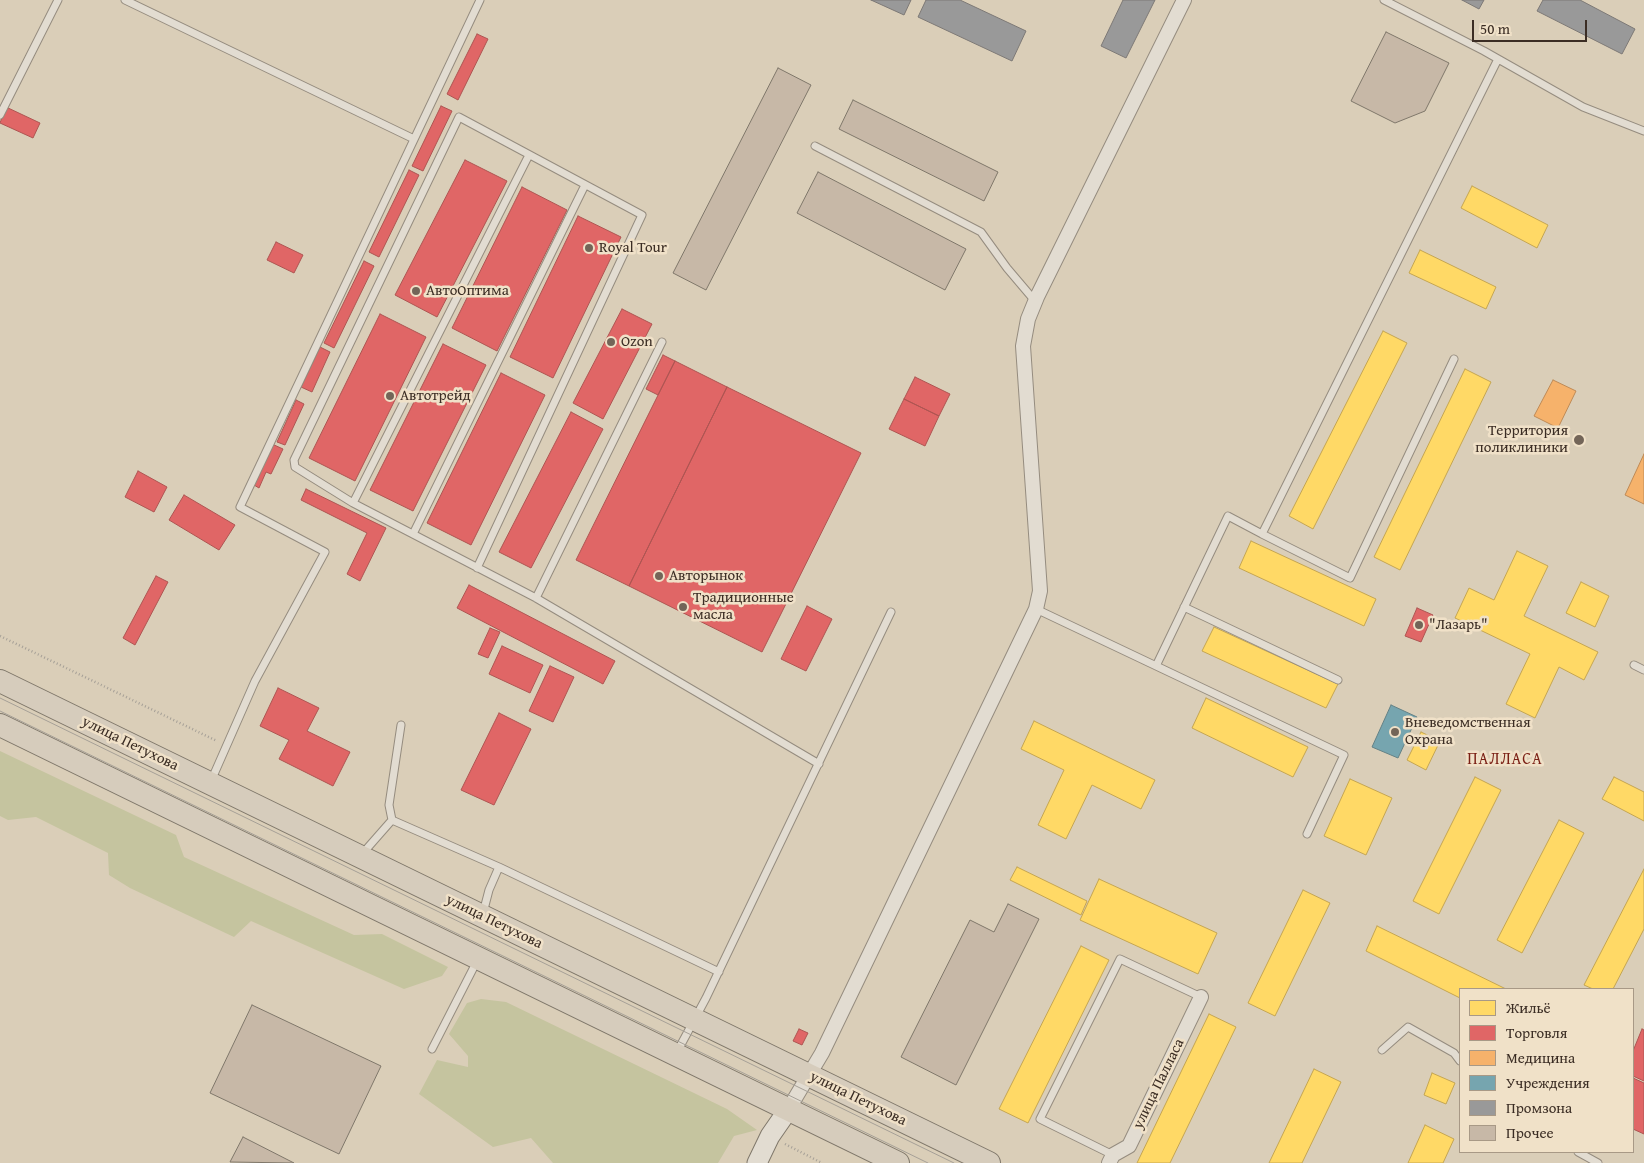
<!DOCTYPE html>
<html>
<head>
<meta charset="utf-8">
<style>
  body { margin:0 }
  #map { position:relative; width:1644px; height:1163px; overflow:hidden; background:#daceb8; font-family:"Gentium Book Plus",serif }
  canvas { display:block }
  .legend { position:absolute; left:1459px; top:988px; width:175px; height:165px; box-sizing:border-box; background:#f0e1c8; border:1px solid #a89986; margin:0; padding:6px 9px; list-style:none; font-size:15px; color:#3b2d24 }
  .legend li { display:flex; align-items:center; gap:10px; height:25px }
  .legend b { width:25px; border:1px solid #a89986 }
  .scale { position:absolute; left:1472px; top:20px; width:115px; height:22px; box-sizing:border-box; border:2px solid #3b2d24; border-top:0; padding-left:6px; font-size:15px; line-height:18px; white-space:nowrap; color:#3b2d24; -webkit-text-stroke:4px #f0e1c8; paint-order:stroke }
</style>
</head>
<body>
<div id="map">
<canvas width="1644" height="1163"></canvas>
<ul class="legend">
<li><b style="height:14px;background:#ffd966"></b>Жильё</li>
<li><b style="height:14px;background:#e06666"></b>Торговля</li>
<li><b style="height:14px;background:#f6b26b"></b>Медицина</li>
<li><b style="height:14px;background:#76a5af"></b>Учреждения</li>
<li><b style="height:14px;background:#999"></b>Промзона</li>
<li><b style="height:14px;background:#c7b8a7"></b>Прочее</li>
</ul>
<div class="scale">50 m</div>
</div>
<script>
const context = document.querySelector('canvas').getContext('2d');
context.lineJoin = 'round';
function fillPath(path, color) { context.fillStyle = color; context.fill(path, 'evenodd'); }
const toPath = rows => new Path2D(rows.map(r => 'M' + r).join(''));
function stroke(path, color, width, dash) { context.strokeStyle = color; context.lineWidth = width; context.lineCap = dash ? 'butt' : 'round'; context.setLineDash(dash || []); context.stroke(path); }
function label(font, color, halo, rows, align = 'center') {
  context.font = font + ' "Gentium Book Plus",serif'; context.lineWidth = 5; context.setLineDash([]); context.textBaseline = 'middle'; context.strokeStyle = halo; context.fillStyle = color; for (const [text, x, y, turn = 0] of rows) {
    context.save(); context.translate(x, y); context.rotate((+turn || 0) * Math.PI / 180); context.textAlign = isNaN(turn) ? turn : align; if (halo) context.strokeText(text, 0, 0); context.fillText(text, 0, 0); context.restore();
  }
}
fillPath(toPath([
  [0,751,176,835,184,857,354,935,382,934,448,967,442,976,404,989,251,921,234,937,130,888,109,875,108,853,36,817,8,820,0,816],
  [481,999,506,1002,727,1109,757,1130,734,1136,718,1163,553,1163,531,1138,493,1147,419,1094,437,1060,468,1067,468,1056,449,1034,467,1003]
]), '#c5c49f');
const homes = toPath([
  [1472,186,1548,225,1537,248,1461,208,1472,186],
  [1420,250,1496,287,1486,309,1409,273,1420,250],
  [1383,331,1407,343,1313,529,1289,516,1383,331],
  [1465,369,1491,382,1400,570,1374,557,1465,369],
  [1251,541,1376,599,1364,626,1239,568,1251,541],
  [1517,551,1548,566,1524,616,1598,652,1584,680,1559,667,1535,718,1506,704,1530,654,1455,618,1469,588,1494,600,1517,551],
  [1581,582,1609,596,1595,627,1566,613,1581,582],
  [1214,627,1338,684,1326,708,1202,651,1214,627],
  [1206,698,1308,747,1293,777,1192,728,1206,698],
  [1034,721,1155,780,1141,809,1092,785,1066,839,1038,825,1064,770,1021,749,1034,721],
  [1421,732,1440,741,1426,770,1407,760,1421,732],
  [1475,777,1501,790,1439,914,1413,901,1475,777],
  [1614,777,1644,792,1644,821,1602,799,1614,777],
  [1350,779,1392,798,1366,855,1324,836,1350,779],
  [1559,820,1584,833,1522,953,1497,940,1559,820],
  [1017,867,1087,901,1081,915,1010,880,1017,867],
  [1644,869,1644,929,1613,989,1593,989,1584,985,1644,869],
  [1099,879,1217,933,1198,974,1080,920,1099,879],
  [1303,890,1330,903,1275,1016,1248,1003,1303,890],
  [1377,926,1506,989,1460,989,1460,998,1366,951,1377,926],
  [1081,946,1109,960,1028,1123,999,1109,1081,946],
  [1209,1014,1236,1027,1170,1163,1137,1163,1209,1014],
  [1314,1069,1341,1082,1302,1163,1269,1163,1314,1069],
  [1432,1073,1455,1083,1446,1104,1424,1095,1432,1073],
  [1425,1125,1454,1139,1443,1163,1408,1163,1425,1125]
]);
fillPath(homes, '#ffd966');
stroke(homes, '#c4a552', 1);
const shops = toPath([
  [477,34,488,39,458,100,447,94,477,34],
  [441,106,452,111,423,171,412,166,441,106],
  [6,107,40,123,33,138,0,123,6,107],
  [465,160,507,181,437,317,395,295,465,160],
  [409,170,419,175,379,257,369,252,409,170],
  [522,187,567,210,497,351,452,328,522,187],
  [578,216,621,237,553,378,510,357,578,216],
  [276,242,303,255,294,273,267,260,276,242],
  [364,261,374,266,334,348,324,343,364,261],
  [622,309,652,324,603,419,573,403,622,309],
  [380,314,426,337,355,481,309,458,380,314],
  [443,344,486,365,413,511,370,490,443,344],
  [320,347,330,352,312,392,301,387,320,347],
  [663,355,675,361,658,395,646,389,663,355],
  [675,361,727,387,629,586,576,560,675,361],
  [501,373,545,395,471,545,427,523,501,373],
  [915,377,950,394,939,416,904,399,915,377],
  [727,387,861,453,762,652,629,586,727,387],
  [904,399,939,416,925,446,889,429,904,399],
  [296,400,304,404,285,445,277,442,296,400],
  [571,412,603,429,531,568,499,552,571,412],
  [272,444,283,449,271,474,266,472,259,488,254,485,272,444],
  [138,471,167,487,154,512,125,497,138,471],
  [306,489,386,528,360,581,347,574,367,533,301,500,306,489],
  [184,495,235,525,219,550,169,520,184,495],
  [156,576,168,582,135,645,123,638,156,576],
  [469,585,615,661,603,684,457,608,469,585],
  [807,606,832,619,806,671,781,659,807,606],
  [1417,608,1433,615,1421,642,1405,636,1417,608],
  [490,628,500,632,488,658,478,654,490,628],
  [502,646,543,665,530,693,489,674,502,646],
  [550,666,574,677,553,722,529,711,550,666],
  [278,688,319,708,307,731,350,752,333,786,279,759,289,740,260,726,278,688],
  [499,713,531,729,494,805,461,790,499,713],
  [799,1029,808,1033,802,1045,793,1041,799,1029],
  [1642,1029,1644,1030,1644,1081,1633,1076,1633,1051,1642,1029],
  [1633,1078,1644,1083,1644,1134,1633,1129,1633,1078]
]);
fillPath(shops, '#e06666');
stroke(shops, '#ae5552', 1);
const health = toPath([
  [1553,380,1576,391,1558,428,1534,416,1553,380],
  [1644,454,1644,504,1625,495,1644,454]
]);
fillPath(health, '#f6b26b');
stroke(health, '#be8a56', 1);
const public = toPath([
  [1391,705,1417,717,1398,758,1372,747,1391,705]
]);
fillPath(public, '#76a5af');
stroke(public, '#648185', 1);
const industry = toPath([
  [871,0,911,0,904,15,871,0],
  [926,0,960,0,1026,31,1012,61,918,17,926,0],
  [1123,0,1155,0,1126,58,1101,46,1123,0],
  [1462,0,1484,0,1479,9,1462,0],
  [1543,0,1580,0,1635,29,1622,54,1537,11,1543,0]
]);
fillPath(industry, '#999');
stroke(industry, '#7d7976', 1);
const building = toPath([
  [1386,32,1449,63,1425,111,1395,123,1351,101,1386,32],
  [778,68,811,85,706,290,673,273,778,68],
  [853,100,998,172,984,201,839,129,853,100],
  [818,172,966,249,945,290,797,213,818,172],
  [1008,904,1039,919,956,1085,901,1057,970,920,994,932,1008,904],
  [252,1005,381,1066,339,1154,210,1093,252,1005],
  [243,1137,294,1163,230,1162,243,1137]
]);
fillPath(building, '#c7b8a7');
stroke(building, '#7f776a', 1);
const service = toPath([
  [125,0,414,139],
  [1384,0,1484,51,1583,107,1644,131],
  [0,115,58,0],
  [815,146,981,232,1007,268,1035,301],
  [1454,359,1350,578,1262,534,1498,59],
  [353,503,529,155],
  [413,534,585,185],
  [477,568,642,215,459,117,294,460,295,467,353,503,536,598,819,764],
  [536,598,662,342],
  [1184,607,1338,680],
  [1036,609,1344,755,1307,834],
  [1634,665,1644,670],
  [1156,666,1228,516,1262,534],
  [401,725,389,805,392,820,499,867,489,890,483,913],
  [211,781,255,681,325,552,240,507,480,0],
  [363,853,392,820],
  [499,867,719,972],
  [432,1049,477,961],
  [1382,1050,1408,1027,1454,1053,1460,1061],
  [677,1052,706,998,891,612],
  [1578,1152,1598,1163],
  [1113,1155,1040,1119,1120,959,1201,997]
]);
const minor = toPath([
  [788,1110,822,1053,1036,609,1040,591,1023,346,1028,319,1037,297,1184,0],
  [1109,1163,1113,1155,1129,1146,1201,997]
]);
const secondary = toPath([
  [757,1163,770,1136,788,1110]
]);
const trunk = toPath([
  [0,681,989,1163],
  [0,725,898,1163]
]);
stroke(service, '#958c7f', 9);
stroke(minor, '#958c7f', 16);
stroke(secondary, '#7f776a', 21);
stroke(trunk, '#7f776a', 24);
stroke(toPath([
  [0,636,217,741],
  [785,1144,822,1163]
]), '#a6a097', 2.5, [1, 2.5]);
stroke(service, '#e2dcd1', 7);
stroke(minor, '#e2dcd1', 14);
stroke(secondary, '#e2dcd1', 19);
stroke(trunk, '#d6ccbc', 22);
stroke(toPath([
  [0,698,954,1163],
  [0,711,928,1163]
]), '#a6a097', 1);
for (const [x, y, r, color] of [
  [589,248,5,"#736558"],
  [416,291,5,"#736558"],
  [611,342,5,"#736558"],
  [390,396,5,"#736558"],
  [1579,440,6,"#736558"],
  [659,576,5,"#736558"],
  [683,607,5,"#736558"],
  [1419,625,5,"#736558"],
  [1395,732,5,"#736558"]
]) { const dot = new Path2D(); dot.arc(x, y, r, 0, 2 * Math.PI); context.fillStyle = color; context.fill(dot); stroke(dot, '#f0e1c8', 2); }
label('15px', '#3b2d24', '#f0e1c8', [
  ["Royal Tour",599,248],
  ["АвтоОптима",426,291],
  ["Ozon",621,342],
  ["Автотрейд",400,396],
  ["Территория",1568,431,"right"],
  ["поликлиники",1568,448,"right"],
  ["Авторынок",669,576],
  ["Традиционные",693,598],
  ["масла",693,615],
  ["\"Лазарь\"",1429,625],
  ["Вневедомственная",1405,723],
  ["Охрана",1405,740]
], 'left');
label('15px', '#3b2d24', '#f0e1c8', [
  ["улица Петухова",130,744,26],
  ["улица Петухова",494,922,26],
  ["улица Палласа",1159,1084,-64],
  ["улица Петухова",858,1099,26]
]);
context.letterSpacing = '1px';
label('16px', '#7a1f14', '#f0e1c8', [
  ["ПАЛЛАСА",1505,760]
]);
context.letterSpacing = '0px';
</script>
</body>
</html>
